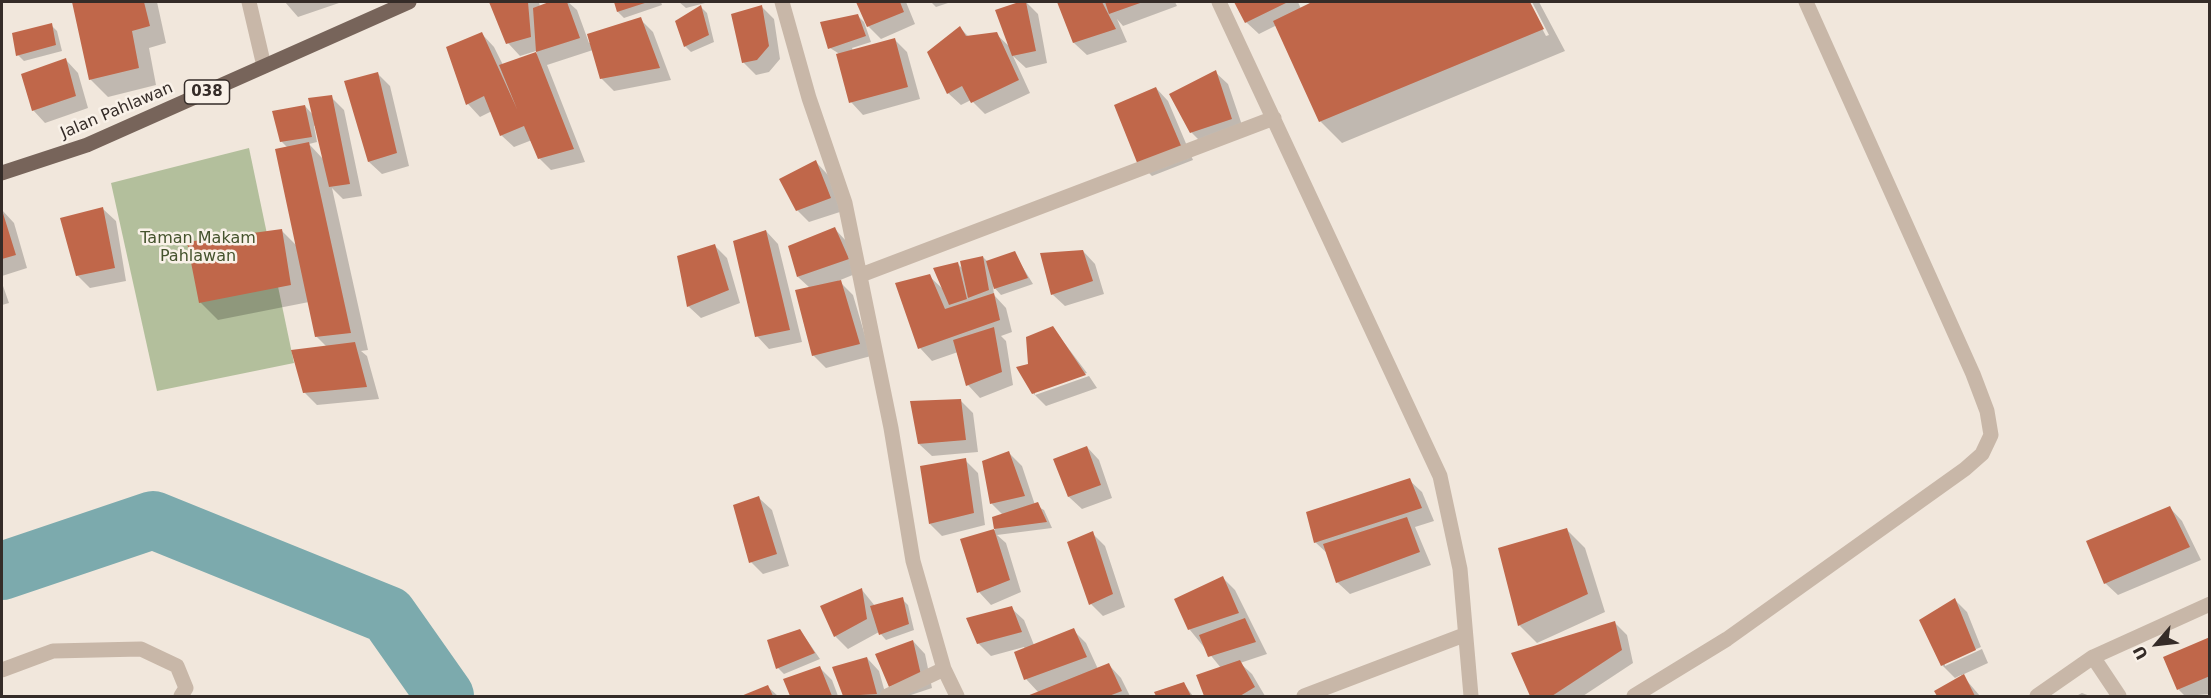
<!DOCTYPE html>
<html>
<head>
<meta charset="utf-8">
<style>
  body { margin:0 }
  #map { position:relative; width:2211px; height:698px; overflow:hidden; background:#f1e7dc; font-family:"DejaVu Sans",sans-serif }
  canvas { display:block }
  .frame { position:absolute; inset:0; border:3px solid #352c28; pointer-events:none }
  .north { position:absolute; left:2127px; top:614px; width:60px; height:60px; -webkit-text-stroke:4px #f9f1e8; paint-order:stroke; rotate:242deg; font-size:16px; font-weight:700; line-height:24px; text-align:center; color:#352c28 }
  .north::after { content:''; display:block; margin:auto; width:21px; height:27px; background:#352c28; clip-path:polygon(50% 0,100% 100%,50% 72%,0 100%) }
</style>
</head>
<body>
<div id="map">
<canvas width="2211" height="698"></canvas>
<div class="frame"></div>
<div class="north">U</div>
</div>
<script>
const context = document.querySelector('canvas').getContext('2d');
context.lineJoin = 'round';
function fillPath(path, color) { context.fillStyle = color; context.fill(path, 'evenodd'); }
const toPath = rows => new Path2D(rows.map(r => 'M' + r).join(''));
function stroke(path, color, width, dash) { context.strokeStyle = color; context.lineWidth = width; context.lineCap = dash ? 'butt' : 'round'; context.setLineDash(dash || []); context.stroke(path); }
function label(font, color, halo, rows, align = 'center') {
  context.font = font + ' "DejaVu Sans",sans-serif'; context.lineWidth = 5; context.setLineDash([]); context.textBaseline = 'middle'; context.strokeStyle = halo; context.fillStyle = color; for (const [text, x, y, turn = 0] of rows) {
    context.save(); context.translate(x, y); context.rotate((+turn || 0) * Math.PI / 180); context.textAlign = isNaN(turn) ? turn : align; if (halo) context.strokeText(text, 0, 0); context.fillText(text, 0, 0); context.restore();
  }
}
fillPath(toPath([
  [249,148,294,363,157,391,111,183]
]), '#b3bf9c');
fillPath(toPath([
  [73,2,157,2,166,43,149,48,156,85,108,97,90,79],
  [285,2,339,2,339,3,298,17],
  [491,2,539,2,540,7,553,2,568,2,577,10,589,43,640,19,653,32,671,80,614,91,601,78,593,50,547,65,585,162,551,170,539,158,532,140,514,147,501,135,492,111,480,117,468,104,448,48,482,34,494,47,503,65,537,54,536,51,520,56,508,43],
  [615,2,661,2,662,5,624,18,618,12],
  [679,2,709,2,686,8],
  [858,2,906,2,915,24,881,39,868,26],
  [931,2,951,2,936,7],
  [1026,2,1038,14,1047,63,1026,68,1013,56,1030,93,985,114,971,100,961,105,948,93,960,28,969,37,996,34,1011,48,997,11],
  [1058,2,1175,2,1177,6,1123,26,1117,19,1127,42,1087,55,1074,43],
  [1236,2,1298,2,1301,9,1316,2,1528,2,1546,36,1549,35,1532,2,1539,2,1565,51,1342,143,1320,121,1277,25,1259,34,1246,22],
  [701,7,707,13,714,42,691,52,685,46],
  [762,7,774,19,780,59,769,72,756,75,743,62],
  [858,16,864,22,871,42,852,48,853,51,895,40,907,52,920,99,863,115,851,102,838,53,830,48],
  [51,25,57,31,62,51,24,61,18,55],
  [66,60,78,73,88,108,45,123,33,110],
  [1215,72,1228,84,1244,131,1204,145,1192,133,1171,94],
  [378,74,390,86,409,166,382,174,369,162,346,82],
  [1156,88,1168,101,1193,160,1152,176,1140,164],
  [331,97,344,110,362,196,343,199,332,188,368,350,361,351,367,356,379,399,317,405,305,393,327,347,316,336,309,302,218,320,200,302,282,231,297,246,288,148,281,141,305,106,314,116],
  [316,125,324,160,309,144,317,142,314,126],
  [816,162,828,175,843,211,809,222,797,210],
  [103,209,116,221,126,281,90,288,77,275],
  [2,210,14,223,27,268,2,276],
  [835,229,847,242,860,272,833,283,840,282,853,295,871,356,826,368,813,355,810,288,798,277],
  [766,231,778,244,802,342,769,349,757,336],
  [715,246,727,258,740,303,701,318,688,306],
  [1083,251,1095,264,1104,294,1065,306,1052,294],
  [1014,253,1033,284,1001,295,993,286,994,295,1006,308,1012,332,1001,336,1006,341,1013,385,980,398,968,385,958,352,932,361,920,348,929,276,944,290,958,264,964,270,983,257,988,262],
  [2,283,9,303,2,305],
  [1053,328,1087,373,1035,391,1035,395,1089,376,1097,388,1046,406,1033,393,1030,365],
  [960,400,973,413,978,452,932,456,919,444],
  [1087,447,1099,460,1112,498,1082,509,1069,497],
  [1009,453,1022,466,1035,505,1044,510,1052,528,997,535,1006,543,1021,592,991,605,979,592,962,540,995,530,994,518,1003,515,992,504],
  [965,460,978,473,985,525,942,536,930,524],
  [1409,480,1422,492,1434,521,1415,527,1431,565,1350,594,1337,582,1328,554,1315,542],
  [759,498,772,510,789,566,763,574,751,562],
  [2170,508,2182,521,2201,560,2118,595,2105,583],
  [1567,530,1585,548,1605,612,1537,643,1519,625],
  [1092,533,1105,546,1125,607,1103,616,1091,604],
  [1223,578,1235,590,1267,654,1240,663,1252,674,1265,696,1206,696,1198,676,1221,668,1190,630,1176,600],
  [862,590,875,606,902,599,908,605,914,630,886,640,879,632,848,649,835,636],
  [1955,600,1967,612,1981,647,1945,663,1945,666,1982,649,1988,663,1962,675,1980,696,1939,696,1936,692,1962,677,1961,675,1955,678,1942,665],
  [1011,608,1024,620,1034,645,1073,630,1086,643,1098,669,1109,665,1121,678,1130,696,1031,696,1039,693,1026,679,1015,653,1025,649,1024,647,991,656,978,643],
  [1614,622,1627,635,1633,663,1583,696,1532,696,1513,653],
  [800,630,820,659,784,674,778,668],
  [2210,638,2210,694,2185,696,2179,690,2165,658],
  [913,641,925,654,932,688,908,696,900,696],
  [867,658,879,671,886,696,844,696,834,668],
  [820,668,832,680,838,696,792,696,785,680],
  [1184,684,1193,696,1158,696,1156,693],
  [768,687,778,696,744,696],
  [2082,693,2090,696,2076,696]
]), '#0003');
stroke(toPath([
  [2,571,153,520,388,615,445,696]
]), '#7caaad', 58);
fillPath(toPath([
  [72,2,144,2,150,26,132,31,139,68,89,80],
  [489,2,528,2,531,37,506,44],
  [549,2,567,2,580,38,536,52,533,8],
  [614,2,648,2,617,12],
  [856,2,900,2,904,12,867,27],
  [1019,2,1026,2,1036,51,1012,56,995,10],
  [1057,2,1102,2,1116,29,1073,43],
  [1105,2,1143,2,1109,14],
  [1234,2,1288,2,1245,23],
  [1312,2,1530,2,1544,29,1319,122,1273,21],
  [701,5,709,35,684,47,675,21],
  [762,5,769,46,757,60,742,63,731,14],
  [858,14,866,36,828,49,820,22],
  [641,17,660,68,600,79,587,34],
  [52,23,56,45,16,56,12,33],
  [960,26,966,36,997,32,1019,80,971,103,962,86,947,94,927,52],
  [482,32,517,109,499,65,536,52,574,149,538,159,524,126,500,136,484,96,466,105,446,47],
  [895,38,908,87,849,103,836,54],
  [66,58,76,96,32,111,21,74],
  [1216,70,1232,119,1190,133,1169,94],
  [378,72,397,153,368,162,344,81],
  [1156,87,1182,148,1138,165,1114,105],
  [332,95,350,184,329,187,308,98],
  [305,105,312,137,280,142,272,111],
  [309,142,351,333,315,337,275,149],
  [816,160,831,198,796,211,779,179],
  [103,207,115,268,76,276,60,218],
  [2,210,16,255,2,259],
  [835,227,849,259,797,277,788,246],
  [282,229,291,285,199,303,187,242],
  [766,230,790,330,755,337,733,241],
  [715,244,729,290,687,307,677,256],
  [1083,250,1093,281,1051,295,1040,253],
  [1015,251,1028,278,994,289,986,261],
  [983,256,989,290,968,298,960,261],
  [958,262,967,299,949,305,933,268],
  [930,274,945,309,994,293,1000,320,918,349,895,283],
  [841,280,860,344,812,356,795,290],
  [1053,326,1086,375,1032,394,1016,367,1028,364,1026,337],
  [994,327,1002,372,966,386,953,340],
  [355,342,367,387,303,393,291,350],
  [961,399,966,440,918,444,910,401],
  [1087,446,1101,485,1068,497,1053,459],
  [1009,451,1025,496,990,504,982,461],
  [966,458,974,513,929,524,920,466],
  [1410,478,1422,508,1314,543,1306,512],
  [759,496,777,554,749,563,733,505],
  [1038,502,1047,522,994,529,1010,580,977,593,960,539,994,529,992,517],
  [2170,506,2190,547,2104,584,2086,541],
  [1407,517,1420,552,1336,583,1323,544],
  [1567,528,1588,594,1518,626,1498,548],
  [1093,531,1113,594,1089,605,1067,542],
  [1223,576,1239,613,1188,630,1174,599],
  [862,588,867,619,834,637,820,606],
  [903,597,909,624,879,635,870,606],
  [1955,598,1976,650,1941,666,1919,620],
  [1012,606,1022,632,977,644,966,618],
  [1245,618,1256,642,1208,657,1199,635],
  [1615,621,1622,650,1552,696,1530,696,1511,653],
  [1074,628,1087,657,1024,680,1014,652],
  [800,629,815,653,776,669,767,640],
  [2210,637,2210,676,2177,690,2163,657],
  [913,640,921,675,889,687,875,654],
  [867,657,877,694,843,696,832,667],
  [1240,660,1255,687,1240,696,1204,696,1196,675],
  [1109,663,1122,691,1109,696,1027,696],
  [820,666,832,696,790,696,783,679],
  [1964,674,1975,696,1937,696,1934,691],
  [1184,682,1191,696,1156,696,1154,692],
  [768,685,773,696,741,696]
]), '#c0674a');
stroke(toPath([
  [249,2,264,66],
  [782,2,809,98,845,203,891,428,913,561,944,669,957,696],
  [1219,2,1440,476,1460,569,1471,696],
  [861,275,1274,118],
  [2093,657,2210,604],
  [2,670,53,651,141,649,177,666,186,688,181,696],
  [887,696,944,669],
  [1304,696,1464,635],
  [1634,696,1727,639,1965,469,1982,454,1991,435,1987,411,1973,374,1806,2],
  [2037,696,2093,657,2119,696]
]), '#c8b7a8', 15);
stroke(toPath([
  [2,173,87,145,409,2]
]), '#77645a', 15);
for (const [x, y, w] of [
  [207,92,45]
]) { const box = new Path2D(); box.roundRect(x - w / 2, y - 12, w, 24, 4.5); context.fillStyle = '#f9f1e8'; context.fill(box); stroke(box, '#352c28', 1.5); }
label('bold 15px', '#352c28', null, [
  ["038",207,92]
]);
label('16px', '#352c28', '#f9f1e8', [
  ["Jalan Pahlawan",117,111,-23]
]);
label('16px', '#45532d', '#f9f1e8', [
  ["Taman Makam",198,239],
  ["Pahlawan",198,257]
]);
</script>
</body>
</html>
